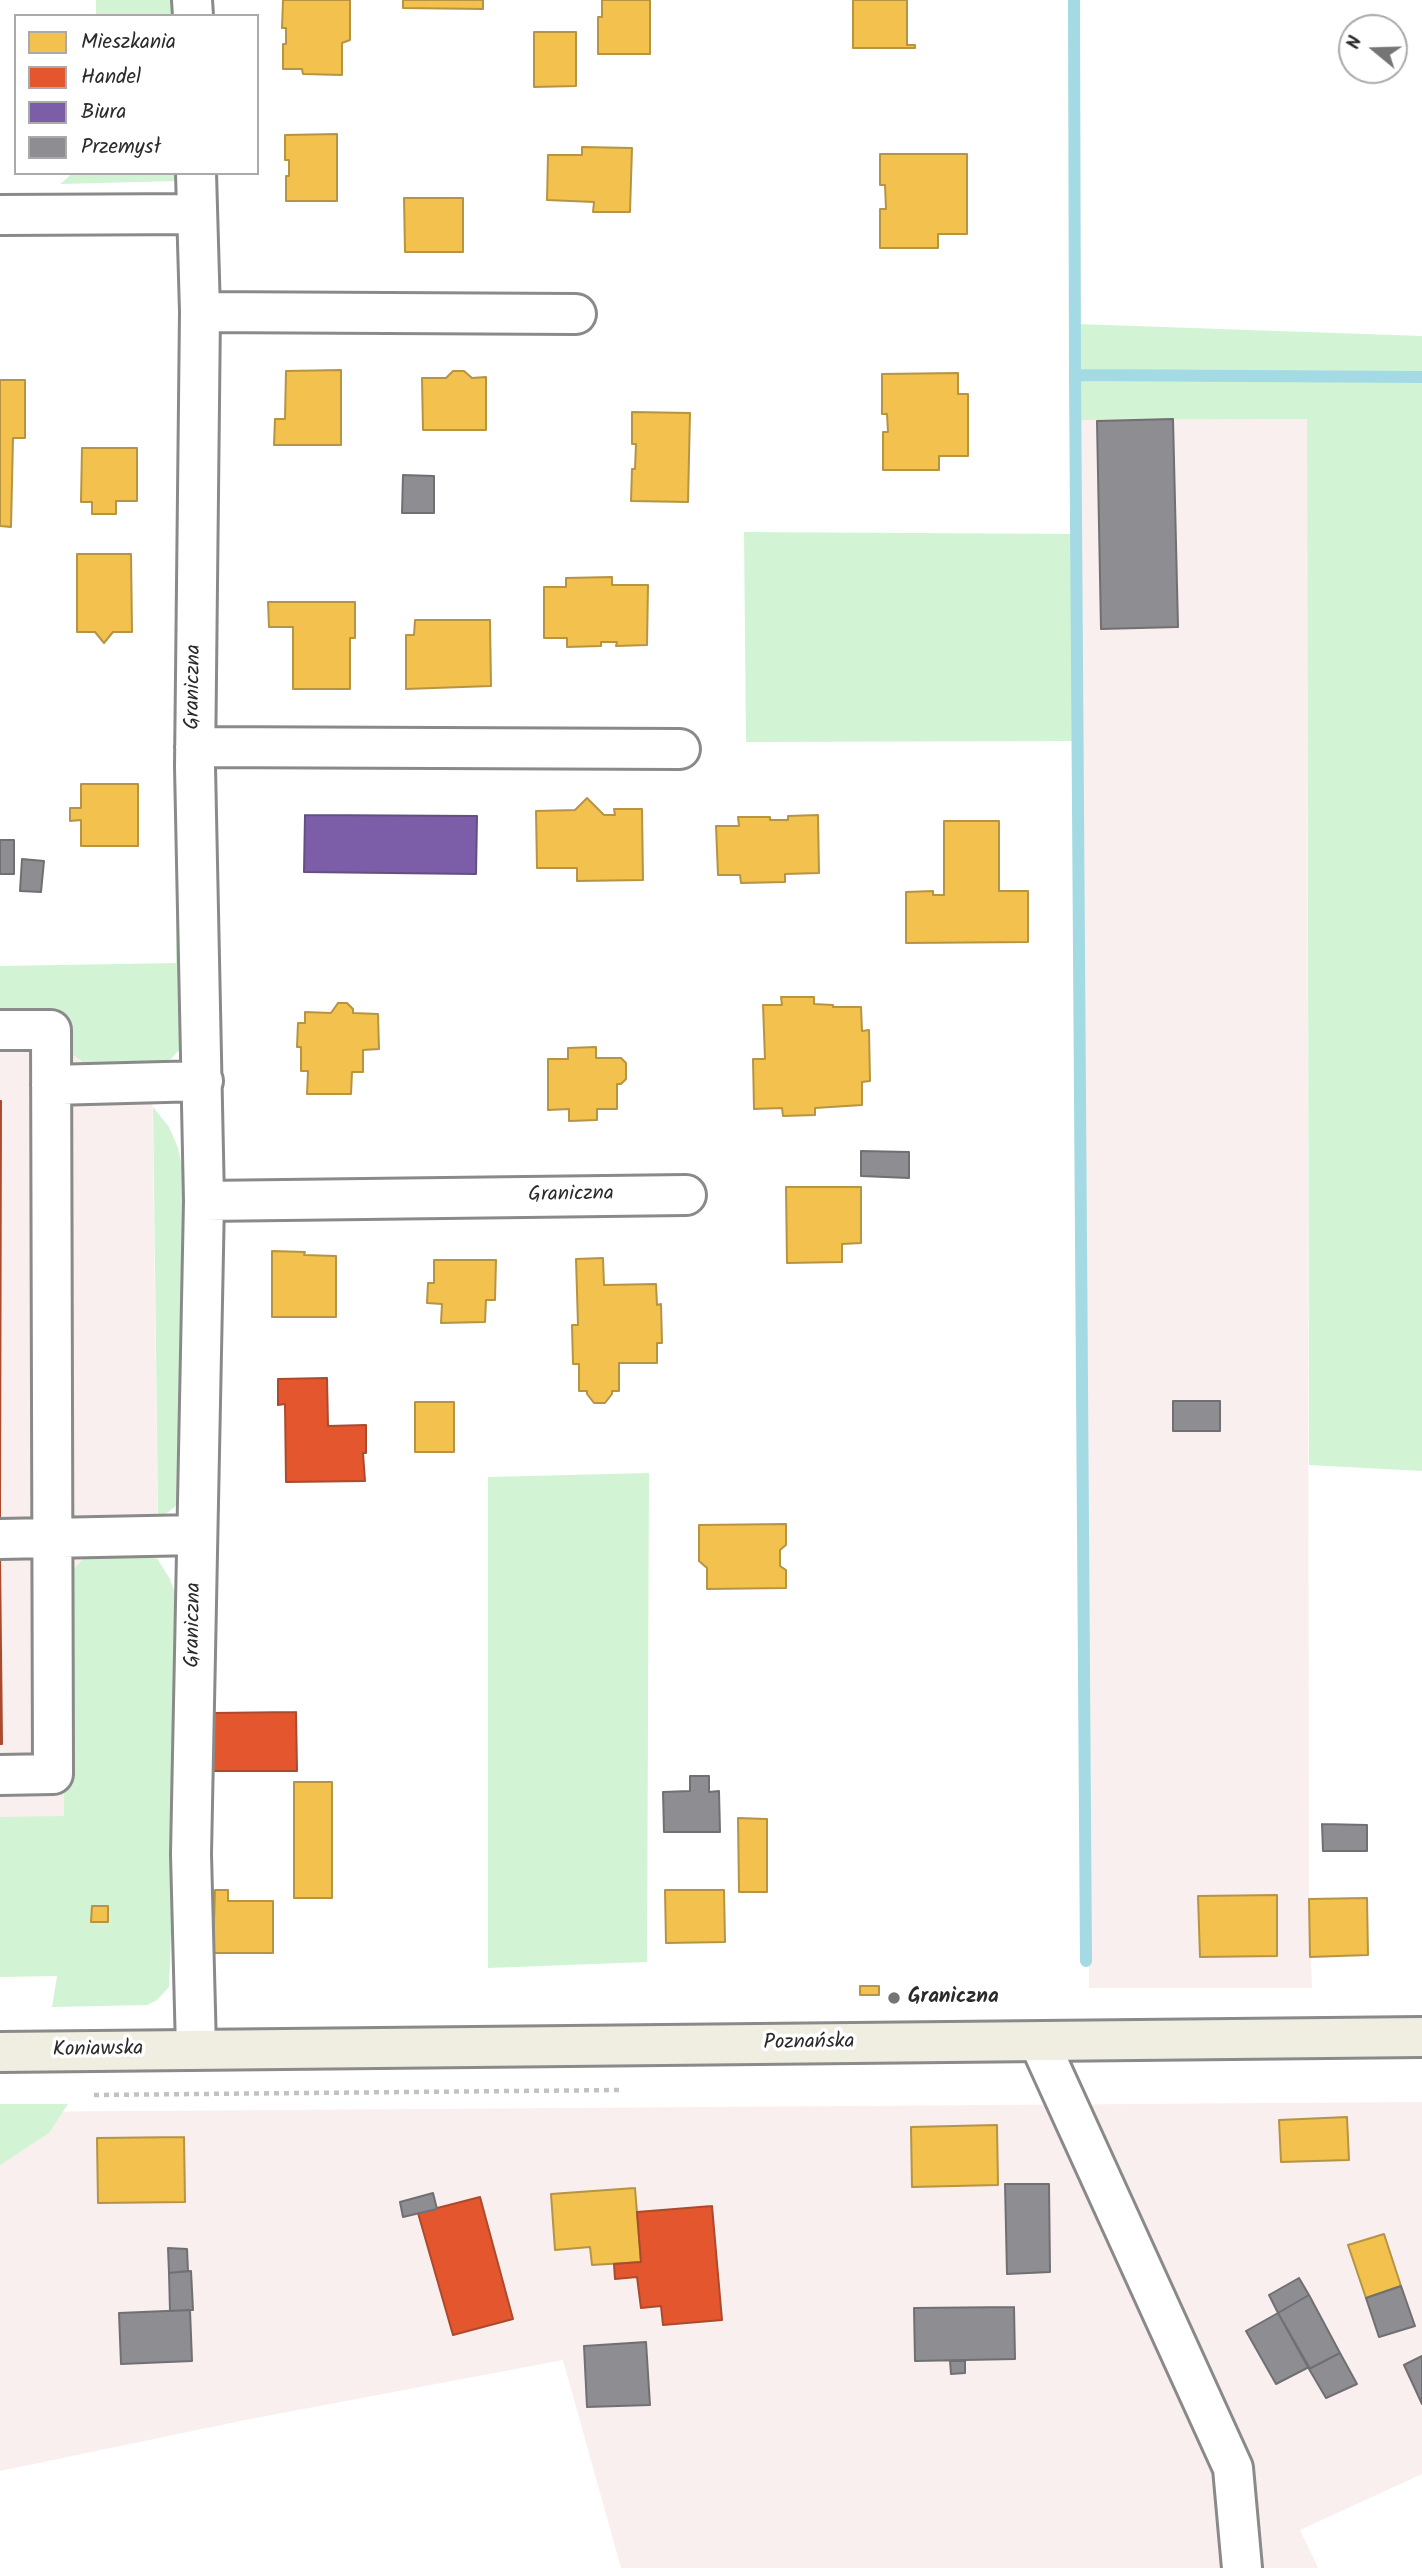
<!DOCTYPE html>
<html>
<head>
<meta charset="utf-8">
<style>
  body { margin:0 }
  #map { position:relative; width:1422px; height:2568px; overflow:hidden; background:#fff; font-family:Kalam,sans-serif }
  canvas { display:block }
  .legend { position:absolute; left:14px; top:14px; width:245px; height:161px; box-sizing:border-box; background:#fff; border:2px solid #aaa; margin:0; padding:9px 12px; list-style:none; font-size:21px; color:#2b2b2b }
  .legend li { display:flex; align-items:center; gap:14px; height:35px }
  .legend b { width:35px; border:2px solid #aaa }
  .north { position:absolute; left:1338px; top:14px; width:70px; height:70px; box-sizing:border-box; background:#fff; border:2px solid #aaa; border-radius:50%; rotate:289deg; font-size:19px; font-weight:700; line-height:28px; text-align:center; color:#2b2b2b }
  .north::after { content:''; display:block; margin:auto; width:24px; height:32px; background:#757575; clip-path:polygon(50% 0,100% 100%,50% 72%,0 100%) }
</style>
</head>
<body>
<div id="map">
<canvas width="1422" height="2568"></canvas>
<ul class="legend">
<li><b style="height:19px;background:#f2c14e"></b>Mieszkania</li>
<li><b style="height:19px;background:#e4572e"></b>Handel</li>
<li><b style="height:19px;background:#7b5ea7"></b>Biura</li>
<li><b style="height:19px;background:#8d8d92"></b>Przemysł</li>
</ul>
<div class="north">N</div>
</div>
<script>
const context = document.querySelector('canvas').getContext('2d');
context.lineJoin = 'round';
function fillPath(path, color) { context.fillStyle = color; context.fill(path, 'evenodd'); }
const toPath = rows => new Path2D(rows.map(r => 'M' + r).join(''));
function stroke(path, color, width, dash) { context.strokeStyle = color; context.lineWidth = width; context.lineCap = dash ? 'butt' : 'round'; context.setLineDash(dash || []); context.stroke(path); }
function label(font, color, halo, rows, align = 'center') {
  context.font = font + ' Kalam,sans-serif'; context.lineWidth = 7; context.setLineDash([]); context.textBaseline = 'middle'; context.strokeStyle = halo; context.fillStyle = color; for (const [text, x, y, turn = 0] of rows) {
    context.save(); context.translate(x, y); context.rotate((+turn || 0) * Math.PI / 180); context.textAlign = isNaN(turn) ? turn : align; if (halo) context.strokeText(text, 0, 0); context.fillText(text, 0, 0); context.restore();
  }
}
fillPath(toPath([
  [1307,419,1309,1899,1312,1988,1089,1988,1080,420],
  [0,966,152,1064,162,1855,0,1977],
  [1422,2102,1422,2474,1300,2530,1318,2568,621,2568,563,2360,245,2420,0,2471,0,2112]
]), '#f9efee');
fillPath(toPath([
  [96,0,172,0,172,16,96,16],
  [73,173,179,173,179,181,60,184],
  [1077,324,1422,336,1422,1471,1309,1465,1307,419,1080,420],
  [744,532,1081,534,1082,741,746,742],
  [177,781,185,1036,181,1048,171,1059,152,1064,83,1062,67,1050,0,1018,0,966,176,963],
  [153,1107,169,1127,178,1148,184,1176,185,1499,167,1513,158,1516],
  [649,1473,647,1962,488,1968,488,1477],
  [103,1554,146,1555,158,1560,170,1579,179,1604,183,1629,169,1987,157,2000,147,2005,52,2007,57,1976,0,1977,0,1817,64,1816,64,1604,70,1573,83,1559],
  [0,2104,68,2104,49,2133,0,2165]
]), '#d2f4d4');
const homes = toPath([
  [283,0,350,0,350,40,342,43,342,75,303,74,302,69,283,69,283,44,286,44,286,28,282,28,283,0],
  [403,0,483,0,483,9,403,8,403,0],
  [602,0,650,0,650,54,598,54,598,17,602,17,602,0],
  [853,0,907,0,907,45,915,45,915,48,853,48,853,0],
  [534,32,576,32,576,86,534,87,534,32],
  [337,134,337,201,286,201,286,176,289,176,289,160,285,160,285,135,337,134],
  [582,147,632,148,630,212,593,212,594,202,547,200,548,155,582,155,582,147],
  [880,154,967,154,967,234,938,234,938,248,880,248,880,209,886,209,885,185,880,185,880,154],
  [404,198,463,198,463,252,405,252,404,198],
  [341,370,341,445,274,445,275,419,285,419,286,371,341,370],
  [453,371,464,371,472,378,486,377,486,430,423,430,422,378,446,378,453,371],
  [958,373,958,394,968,394,968,456,939,456,939,470,883,470,883,432,888,432,887,414,882,414,882,374,958,373],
  [0,380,25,380,25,438,13,438,11,527,0,526,0,380],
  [632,412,690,413,688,502,631,501,632,469,635,469,636,444,632,444,632,412],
  [82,448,137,448,137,501,116,501,116,514,92,514,92,502,81,502,82,448],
  [77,554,131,554,132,632,113,632,104,643,95,632,77,632,77,554],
  [612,577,612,585,648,585,647,645,616,646,617,642,601,642,601,646,567,647,567,638,544,638,544,587,566,587,566,578,612,577],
  [268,602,355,602,355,638,350,638,350,689,293,689,293,627,269,627,268,602],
  [415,620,490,620,491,686,406,689,406,635,414,635,415,620],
  [81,784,138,784,138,846,81,846,81,820,70,821,70,808,81,808,81,784],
  [587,798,604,815,615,815,614,809,642,809,643,880,577,881,577,868,537,868,536,811,575,810,587,798],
  [818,815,819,873,785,874,785,882,741,883,740,875,718,875,716,826,739,826,738,817,770,817,770,820,788,820,788,816,818,815],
  [944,821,999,821,999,891,1028,891,1028,942,906,943,906,892,933,891,933,895,944,895,944,821],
  [781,997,814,997,814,1004,833,1005,833,1007,861,1007,862,1031,869,1030,870,1081,862,1082,862,1105,815,1108,815,1115,783,1116,782,1108,754,1109,753,1059,765,1059,763,1005,782,1005,781,997],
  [338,1003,347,1003,353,1009,353,1013,378,1014,379,1049,363,1050,363,1072,352,1072,351,1094,307,1094,308,1071,301,1071,301,1047,297,1047,298,1023,305,1023,305,1012,331,1013,338,1003],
  [596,1047,596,1058,621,1058,626,1063,626,1079,621,1084,617,1084,617,1109,597,1109,597,1120,569,1121,569,1109,548,1110,548,1059,568,1059,568,1048,596,1047],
  [786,1187,861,1187,861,1243,842,1244,842,1262,787,1263,786,1187],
  [272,1251,305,1252,304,1255,336,1256,336,1317,272,1317,272,1251],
  [603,1258,604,1285,656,1284,657,1305,661,1304,662,1343,657,1343,657,1363,619,1363,619,1391,612,1391,612,1394,605,1403,594,1403,587,1394,587,1391,579,1391,579,1364,573,1364,572,1325,578,1325,576,1259,603,1258],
  [434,1260,496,1260,495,1300,486,1300,485,1322,441,1323,442,1304,427,1303,428,1283,434,1283,434,1260],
  [415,1402,454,1402,454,1452,415,1452,415,1402],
  [786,1524,786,1545,780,1550,780,1566,786,1570,786,1588,707,1589,707,1568,699,1561,699,1525,786,1524],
  [294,1782,332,1782,332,1898,294,1898,294,1782],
  [738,1818,767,1819,767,1892,739,1892,738,1818],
  [215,1890,228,1890,228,1901,273,1901,273,1953,213,1953,215,1890],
  [665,1890,724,1890,725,1942,666,1943,665,1890],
  [1277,1895,1277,1956,1200,1957,1198,1896,1277,1895],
  [1367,1898,1368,1955,1310,1957,1309,1899,1367,1898],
  [92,1906,108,1906,108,1922,91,1922,92,1906],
  [860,1986,879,1986,879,1995,860,1995,860,1986],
  [1347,2117,1349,2160,1281,2162,1279,2120,1347,2117],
  [997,2125,998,2185,912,2187,911,2127,997,2125],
  [184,2137,185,2202,98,2203,97,2138,184,2137],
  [635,2188,641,2262,592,2265,590,2247,555,2250,551,2194,635,2188],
  [1384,2234,1401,2286,1366,2298,1348,2245,1384,2234]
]);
fillPath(homes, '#f2c14e');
stroke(homes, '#b69444', 2);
const shops = toPath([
  [0,1101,1,1101,0,1519,0,1101],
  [327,1378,328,1426,366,1425,366,1453,363,1453,365,1481,286,1482,285,1404,278,1405,278,1379,327,1378],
  [0,1556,2,1744,0,1744,0,1556],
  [296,1712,297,1771,213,1771,213,1713,296,1712],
  [480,2197,513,2319,453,2335,418,2213,480,2197],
  [712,2206,722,2320,663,2325,661,2306,641,2308,637,2277,615,2279,614,2264,641,2262,637,2212,712,2206]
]);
fillPath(shops, '#e4572e');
stroke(shops, '#ac4a2d', 2);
const offices = toPath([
  [305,815,477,816,476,874,304,872,305,815]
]);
fillPath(offices, '#7b5ea7');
stroke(offices, '#634f82', 2);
const industry = toPath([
  [1173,419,1178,627,1101,629,1097,421,1173,419],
  [403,475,434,476,434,513,402,513,403,475],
  [0,840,14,840,14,874,0,874,0,840],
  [22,859,44,861,41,892,20,891,22,859],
  [861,1151,909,1152,909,1178,861,1176,861,1151],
  [1173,1401,1220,1401,1220,1431,1173,1431,1173,1401],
  [690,1776,709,1776,709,1792,719,1791,720,1832,664,1832,663,1792,690,1791,690,1776],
  [1322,1824,1367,1825,1367,1851,1323,1851,1322,1824],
  [1005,2184,1049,2184,1050,2272,1007,2274,1005,2184],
  [433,2193,437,2209,403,2217,400,2202,433,2193],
  [168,2248,187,2249,188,2271,169,2273,168,2248],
  [191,2271,193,2310,170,2311,169,2273,191,2271],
  [1299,2278,1309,2295,1278,2313,1269,2295,1299,2278],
  [1401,2286,1415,2326,1379,2337,1366,2298,1401,2286],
  [1309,2295,1340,2353,1309,2369,1278,2313,1309,2295],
  [1014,2307,1015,2359,915,2361,914,2308,1014,2307],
  [190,2310,192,2361,121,2364,119,2313,190,2310],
  [1278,2313,1309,2367,1276,2384,1246,2331,1278,2313],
  [646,2342,650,2405,587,2407,584,2346,646,2342],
  [1340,2353,1357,2384,1326,2398,1309,2369,1340,2353],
  [1422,2356,1422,2404,1404,2365,1422,2356],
  [950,2361,965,2361,965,2373,951,2374,950,2361]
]);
fillPath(industry, '#8d8d92');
stroke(industry, '#707073', 2);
stroke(toPath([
  [1074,0,1075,375],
  [1086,1961,1075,375,1422,377]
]), '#a3dae4', 12);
const minor = toPath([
  [192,0,193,16],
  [0,215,197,214],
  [200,312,576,314],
  [195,747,680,749],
  [0,1030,51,1030,53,1774,0,1775],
  [51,1085,203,1081],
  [204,1201,686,1195],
  [0,1539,197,1535],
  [1039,2042,1233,2468,1242,2568],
  [196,2049,191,1854,204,1201,195,766,200,312,196,173]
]);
const major = toPath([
  [0,2052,1422,2037]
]);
stroke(minor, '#8a8a8a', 44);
stroke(major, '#8a8a8a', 44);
stroke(toPath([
  [94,2095,621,2090]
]), '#c2c2c2', 4.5, [5, 5]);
stroke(minor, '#fff', 38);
stroke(major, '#f0ede1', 38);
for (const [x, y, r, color] of [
  [894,1998,7,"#757575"]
]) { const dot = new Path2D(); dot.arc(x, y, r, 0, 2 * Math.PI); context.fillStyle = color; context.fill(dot); stroke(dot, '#fff', 2.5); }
label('21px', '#2b2b2b', '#fff', [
  ["Graniczna",195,687,-89],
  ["Graniczna",571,1196,-1],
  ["Graniczna",195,1625,-89],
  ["Poznańska",809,2044,-1],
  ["Koniawska",98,2051,-1]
]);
label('bold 21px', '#2b2b2b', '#fff', [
  ["Graniczna",908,1998]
], 'left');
</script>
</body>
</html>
